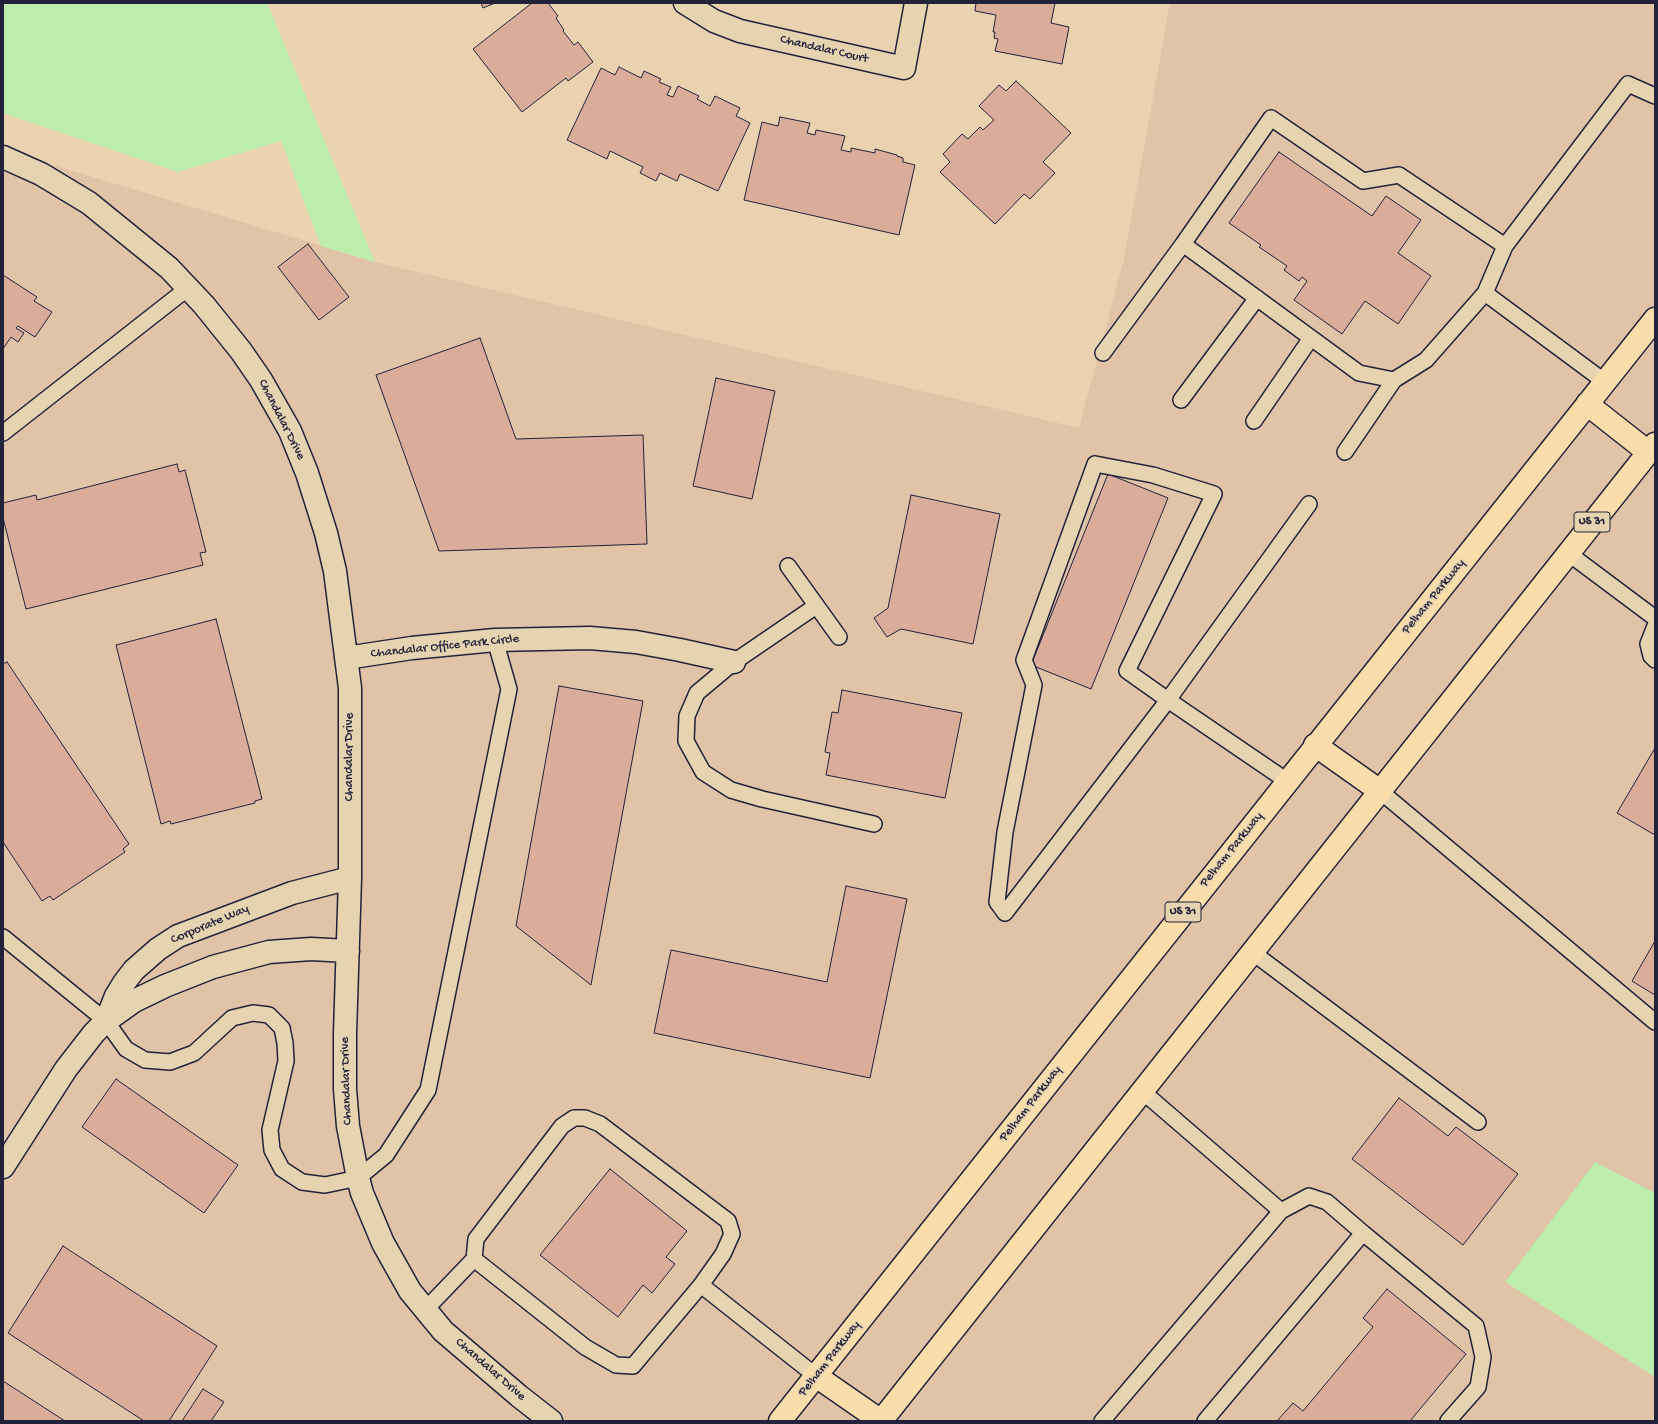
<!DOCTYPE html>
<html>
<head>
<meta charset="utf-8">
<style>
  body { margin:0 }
  #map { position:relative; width:1658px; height:1424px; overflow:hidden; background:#ead1b0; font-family:"Gochi Hand",sans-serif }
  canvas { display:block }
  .frame { position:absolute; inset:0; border:4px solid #22223b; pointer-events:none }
</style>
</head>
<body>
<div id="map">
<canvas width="1658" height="1424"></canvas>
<div class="frame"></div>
</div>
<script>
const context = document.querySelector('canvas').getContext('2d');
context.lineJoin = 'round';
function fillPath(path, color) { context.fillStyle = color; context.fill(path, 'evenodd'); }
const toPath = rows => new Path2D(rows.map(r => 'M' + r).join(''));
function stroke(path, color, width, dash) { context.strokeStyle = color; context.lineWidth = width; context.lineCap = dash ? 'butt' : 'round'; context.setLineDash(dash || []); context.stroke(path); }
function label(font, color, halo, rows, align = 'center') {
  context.font = font + ' "Gochi Hand",sans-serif'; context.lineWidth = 3.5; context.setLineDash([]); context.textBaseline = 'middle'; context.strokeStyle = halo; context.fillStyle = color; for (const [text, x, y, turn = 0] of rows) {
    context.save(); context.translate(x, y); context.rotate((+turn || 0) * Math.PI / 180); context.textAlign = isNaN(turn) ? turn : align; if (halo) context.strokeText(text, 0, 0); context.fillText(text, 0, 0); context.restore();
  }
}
fillPath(toPath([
  [1170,3,1655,3,1655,1421,3,1421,3,150,375,262,1079,428,1124,259]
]), '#e1c3a7');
fillPath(toPath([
  [3,3,267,3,375,262,321,246,281,141,178,172,3,113],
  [1595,1162,1655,1193,1655,1377,1505,1282]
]), '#bdedac');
const building = toPath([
  [481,3,495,3,483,8,481,3],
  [532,3,548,3,558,16,556,18,564,30,563,31,574,45,578,42,593,62,568,81,566,78,522,112,473,49,532,3],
  [976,3,1055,3,1051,23,1069,27,1062,64,995,51,998,39,994,38,995,32,993,32,996,15,975,11,976,3],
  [619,67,641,78,644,71,661,79,659,82,671,87,667,95,673,97,678,86,699,96,697,99,710,106,715,96,740,108,736,116,750,123,718,191,680,174,677,181,660,173,656,181,640,173,643,167,610,151,607,159,567,140,601,68,615,75,619,67],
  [1016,81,1071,133,1043,162,1055,173,1030,199,1024,194,995,224,940,172,950,162,943,154,962,134,968,139,980,127,983,130,994,120,979,106,999,85,1006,91,1016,81],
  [780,117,810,123,807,133,815,135,816,130,845,136,841,150,851,152,851,148,875,153,875,149,897,155,897,156,903,158,903,162,915,165,899,235,744,200,762,122,778,126,780,117],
  [1279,152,1372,216,1386,196,1421,220,1398,253,1431,276,1398,324,1365,301,1342,334,1294,300,1307,281,1302,277,1299,281,1284,270,1287,266,1259,247,1261,245,1229,223,1279,152],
  [308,244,349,297,319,320,278,267,308,244],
  [3,275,37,297,34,301,52,312,35,337,18,326,16,328,24,333,18,342,11,337,3,349,3,275],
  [480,338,516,439,643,435,647,544,439,551,376,375,480,338],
  [716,378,775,391,752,499,693,486,716,378],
  [177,464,179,472,185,470,206,552,200,553,203,565,26,609,3,518,3,503,36,495,37,500,177,464],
  [1108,474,1168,498,1091,689,1031,665,1108,474],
  [911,495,1000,514,973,644,901,629,887,637,874,618,888,608,911,495],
  [216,619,262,799,255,801,255,803,171,824,170,821,161,824,116,645,216,619],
  [7,662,129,844,123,849,125,852,53,900,50,896,42,901,3,842,3,664,7,662],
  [559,686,643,701,591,985,516,926,559,686],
  [842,690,962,713,945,798,826,775,830,753,825,752,832,712,838,713,842,690],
  [1655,748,1655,835,1617,813,1655,748],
  [846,886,907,899,870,1078,654,1033,671,950,827,982,846,886],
  [1655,941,1655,995,1632,981,1655,941],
  [116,1079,238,1165,204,1213,82,1127,116,1079],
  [1399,1098,1448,1136,1456,1127,1518,1174,1463,1245,1352,1159,1399,1098],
  [610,1169,687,1231,666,1257,675,1264,652,1293,643,1285,618,1317,540,1255,610,1169],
  [63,1246,217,1346,169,1421,144,1421,8,1333,63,1246],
  [1387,1289,1466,1354,1410,1421,1277,1421,1293,1403,1303,1411,1373,1327,1363,1318,1387,1289],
  [3,1381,65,1421,3,1421,3,1381],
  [203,1389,224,1402,211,1421,182,1421,203,1389]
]);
fillPath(building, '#daad9a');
stroke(building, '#22223b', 1);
const lane = toPath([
  [1505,246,1628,84,1655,96],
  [1485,293,1505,246,1399,175,1363,181,1271,118,1183,244,1359,373,1394,380,1426,360,1485,293,1605,382],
  [1103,353,1183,244],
  [1181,400,1257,298],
  [1254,421,1311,338],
  [3,433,188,288],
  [1345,452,1394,380],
  [1095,464,1153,475,1214,494,1127,671,1168,700,1005,913,997,902,1005,832,1034,685,1024,660,1095,464],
  [1568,553,1655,618],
  [788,566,839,637],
  [816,606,734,662,697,693,687,716,686,741,703,772,731,790,762,799,874,824],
  [1655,626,1648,644,1651,656,1655,660],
  [1287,781,1168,700,1309,504],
  [1380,791,1655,1022],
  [3,937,106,1021,126,1049,145,1060,170,1062,194,1053,232,1018,253,1013,269,1015,282,1028,285,1043,286,1061,270,1130,272,1150,282,1169,302,1182,325,1185,358,1178,386,1155,428,1090,509,689,495,640],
  [1252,952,1478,1122],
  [1281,1211,1309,1196,1327,1202,1363,1233],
  [701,1285,723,1254,732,1234,728,1221,600,1124,585,1118,574,1118,562,1126,476,1239,474,1259,585,1347,616,1365,633,1366,701,1285,816,1376],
  [426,1309,474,1259],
  [1102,1421,1281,1211,1142,1091],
  [1205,1421,1363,1233,1476,1326,1483,1357,1478,1387,1448,1421]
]);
const street = toPath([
  [685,3,714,21,740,31,904,68,916,3],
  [3,157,41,174,89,203,169,268,204,305,241,351,261,380,290,431,307,473,326,533,335,571,350,688,350,878,345,1033,345,1089,348,1126,358,1178,362,1193,383,1243,410,1291,443,1331,519,1396,551,1421],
  [346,658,412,648,495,640,590,638,636,642,680,650,734,662],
  [348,951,311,949,269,952,213,967,165,986,134,1001,106,1021,116,996,124,983,134,970,158,949,178,936,292,893,350,878],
  [3,1167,66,1069,94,1033,106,1021]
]);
const primary = toPath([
  [1587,404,1648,452],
  [1315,745,1380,791],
  [816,1376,881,1421,1655,444],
  [780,1421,1655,319]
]);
stroke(lane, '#22223b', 18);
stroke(street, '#22223b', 25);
stroke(primary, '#22223b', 25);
stroke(lane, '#e6d4b1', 15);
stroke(street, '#e6d4b1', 22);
stroke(primary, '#faddab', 22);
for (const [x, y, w] of [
  [1592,522,36],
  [1183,912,36]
]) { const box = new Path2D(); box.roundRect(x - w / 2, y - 10, w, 20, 3); context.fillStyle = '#e6d4b1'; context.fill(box); stroke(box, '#22223b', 1); }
label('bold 12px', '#22223b', null, [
  ["US 31",1592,522],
  ["US 31",1183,912]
]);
label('13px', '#22223b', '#e6d4b1', [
  ["Chandalar Court",824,50,13],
  ["Chandalar Drive",281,420,63],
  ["Pelham Parkway",1434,597,-51],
  ["Chandalar Office Park Circle",445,647,-6],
  ["Chandalar Drive",350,757,-90],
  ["Pelham Parkway",1232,850,-51],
  ["Corporate Way",210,925,-23],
  ["Chandalar Drive",347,1081,-92],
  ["Pelham Parkway",1031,1104,-52],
  ["Pelham Parkway",830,1359,-52],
  ["Chandalar Drive",490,1370,41]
]);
</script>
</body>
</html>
